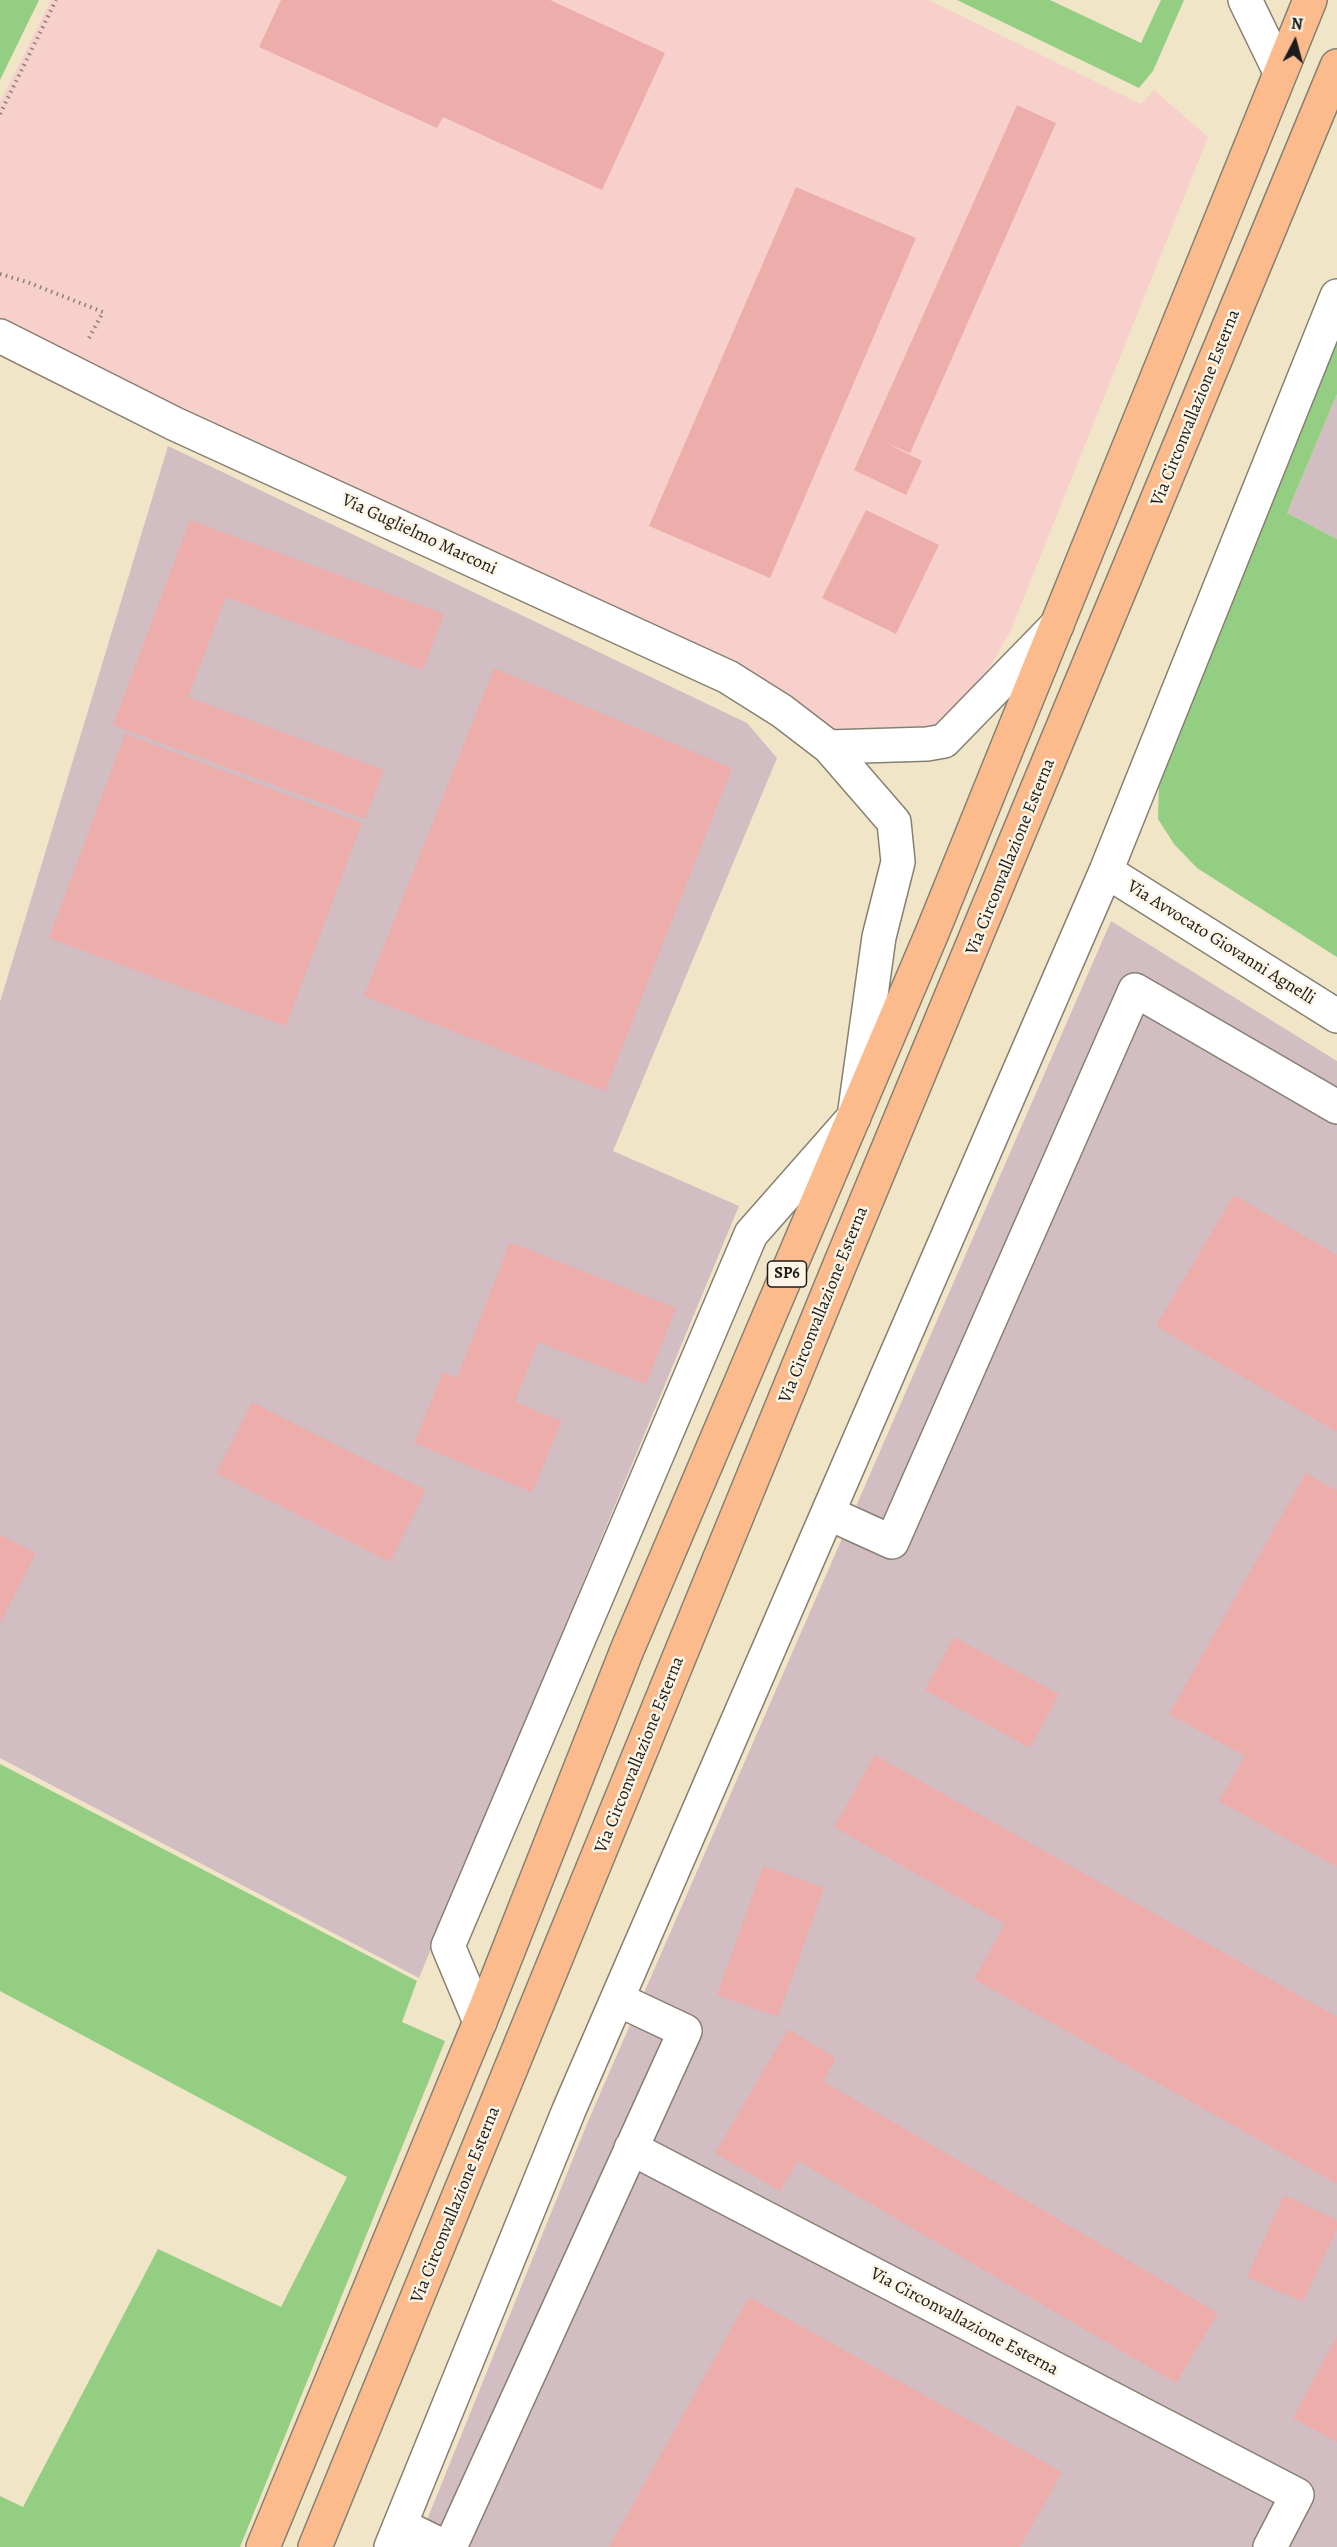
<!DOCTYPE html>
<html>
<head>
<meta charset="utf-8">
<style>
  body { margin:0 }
  #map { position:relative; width:1337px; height:2547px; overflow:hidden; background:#f1e5c8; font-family:Alegreya,serif }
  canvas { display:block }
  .north { position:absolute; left:1265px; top:12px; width:60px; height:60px; -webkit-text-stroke:4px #fcf5e5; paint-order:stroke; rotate:6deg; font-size:16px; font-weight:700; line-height:24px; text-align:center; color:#1c1c1c }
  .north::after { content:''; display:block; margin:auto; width:21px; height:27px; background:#1c1c1c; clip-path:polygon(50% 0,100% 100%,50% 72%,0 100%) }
</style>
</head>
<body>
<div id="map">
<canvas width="1337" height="2547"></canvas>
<div class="north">N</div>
</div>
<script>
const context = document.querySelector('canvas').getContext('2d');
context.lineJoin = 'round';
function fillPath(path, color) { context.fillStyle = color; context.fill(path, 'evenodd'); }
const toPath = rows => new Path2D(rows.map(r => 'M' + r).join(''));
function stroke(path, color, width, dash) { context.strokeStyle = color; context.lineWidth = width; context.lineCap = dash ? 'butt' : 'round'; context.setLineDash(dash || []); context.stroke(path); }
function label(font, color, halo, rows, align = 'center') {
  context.font = font + ' Alegreya,serif'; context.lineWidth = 5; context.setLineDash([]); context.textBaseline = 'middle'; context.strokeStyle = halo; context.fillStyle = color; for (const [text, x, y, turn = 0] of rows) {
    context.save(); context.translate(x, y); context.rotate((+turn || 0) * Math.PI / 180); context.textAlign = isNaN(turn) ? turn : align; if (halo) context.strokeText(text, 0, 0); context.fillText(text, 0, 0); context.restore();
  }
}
fillPath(toPath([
  [51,0,929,0,1141,104,1154,90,1208,137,1010,632,953,731,830,743,0,322,0,102]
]), '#f7d0cb');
fillPath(toPath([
  [1337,394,1337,539,1287,513],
  [168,446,747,723,777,758,613,1151,739,1206,419,1978,0,1758,0,1002],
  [1111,921,1337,1061,1337,2547,416,2547,589,2119]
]), '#d2bec2');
fillPath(toPath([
  [0,0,39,0,0,80],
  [957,0,1050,0,1141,43,1161,0,1184,0,1153,71,1139,88],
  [1337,334,1337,394,1287,513,1337,539,1337,957,1197,868,1174,844,1158,819,1159,785,1168,750],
  [0,1764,417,1981,402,2022,445,2041,240,2547,0,2547,0,2496,23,2507,158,2249,281,2307,347,2177,0,1991]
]), '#93ce82');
fillPath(toPath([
  [281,0,550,0,665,53,602,190,443,117,437,128,259,47],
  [1017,105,1056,123,910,453,884,442,922,461,906,495,854,470],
  [796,187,916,238,770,578,649,526],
  [866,510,939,545,896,634,822,598],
  [190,520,444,614,423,670,226,597,188,697,384,770,365,819,113,725],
  [494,668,732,768,605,1091,364,996],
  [125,734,362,823,286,1026,49,938],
  [1234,1195,1337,1255,1337,1432,1156,1326],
  [510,1242,676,1308,646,1384,538,1342,515,1402,562,1421,532,1492,414,1443,443,1372,457,1378],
  [252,1402,426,1490,390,1562,216,1473],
  [1306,1473,1337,1491,1337,1867,1219,1801,1245,1756,1169,1714],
  [0,1535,36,1553,0,1623],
  [954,1637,1059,1694,1030,1748,925,1690],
  [875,1755,1337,2017,1337,2184,974,1979,1005,1924,834,1827],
  [763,1866,824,1888,778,2017,717,1995],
  [788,2029,836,2058,823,2081,1218,2313,1176,2383,798,2161,780,2191,715,2153],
  [1284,2195,1337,2220,1337,2229,1303,2302,1247,2277],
  [749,2297,1062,2472,1020,2547,609,2547],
  [1337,2336,1337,2442,1293,2418]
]), '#edadaa');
const minor = toPath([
  [1245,0,1280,72],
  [0,336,175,424,728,677,782,711,829,747,894,822,898,862,879,937,854,1117,751,1234,448,1946,480,2022],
  [829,747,927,744,944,741,1057,625],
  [1106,871,1337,1016],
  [828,1513,892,1542,1135,990,1337,1107],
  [631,2148,1297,2495,1270,2547],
  [400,2525,445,2547],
  [391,2547,569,2110,1106,871,1337,296],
  [450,2547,685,2031,617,1999]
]);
const major = toPath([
  [263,2547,486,2007,627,1650,932,933,1310,0],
  [315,2547,841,1262,1337,66]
]);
stroke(minor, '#868072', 36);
stroke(major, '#868072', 36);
stroke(toPath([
  [0,114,56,0],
  [0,274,27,282,103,312,89,338]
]), '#868072', 4, [1.5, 4.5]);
stroke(minor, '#fff', 33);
stroke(major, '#fbbb8d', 33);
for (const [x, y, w] of [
  [787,1274,39]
]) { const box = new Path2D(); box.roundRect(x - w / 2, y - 13, w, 26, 4.5); context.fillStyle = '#fcf5e5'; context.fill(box); stroke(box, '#1c1c1c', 1.5); }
label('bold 16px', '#1c1c1c', null, [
  ["SP6",787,1274]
]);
label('18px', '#1c1c1c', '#fcf5e5', [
  ["Via Circonvallazione Esterna",1196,408,-68],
  ["Via Guglielmo Marconi",419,535,25],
  ["Via Circonvallazione Esterna",1011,857,-68],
  ["Via Avvocato Giovanni Agnelli",1221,943,32],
  ["Via Circonvallazione Esterna",824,1305,-68],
  ["Via Circonvallazione Esterna",640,1755,-68],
  ["Via Circonvallazione Esterna",456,2205,-68],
  ["Via Circonvallazione Esterna",964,2322,28]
]);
</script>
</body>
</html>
